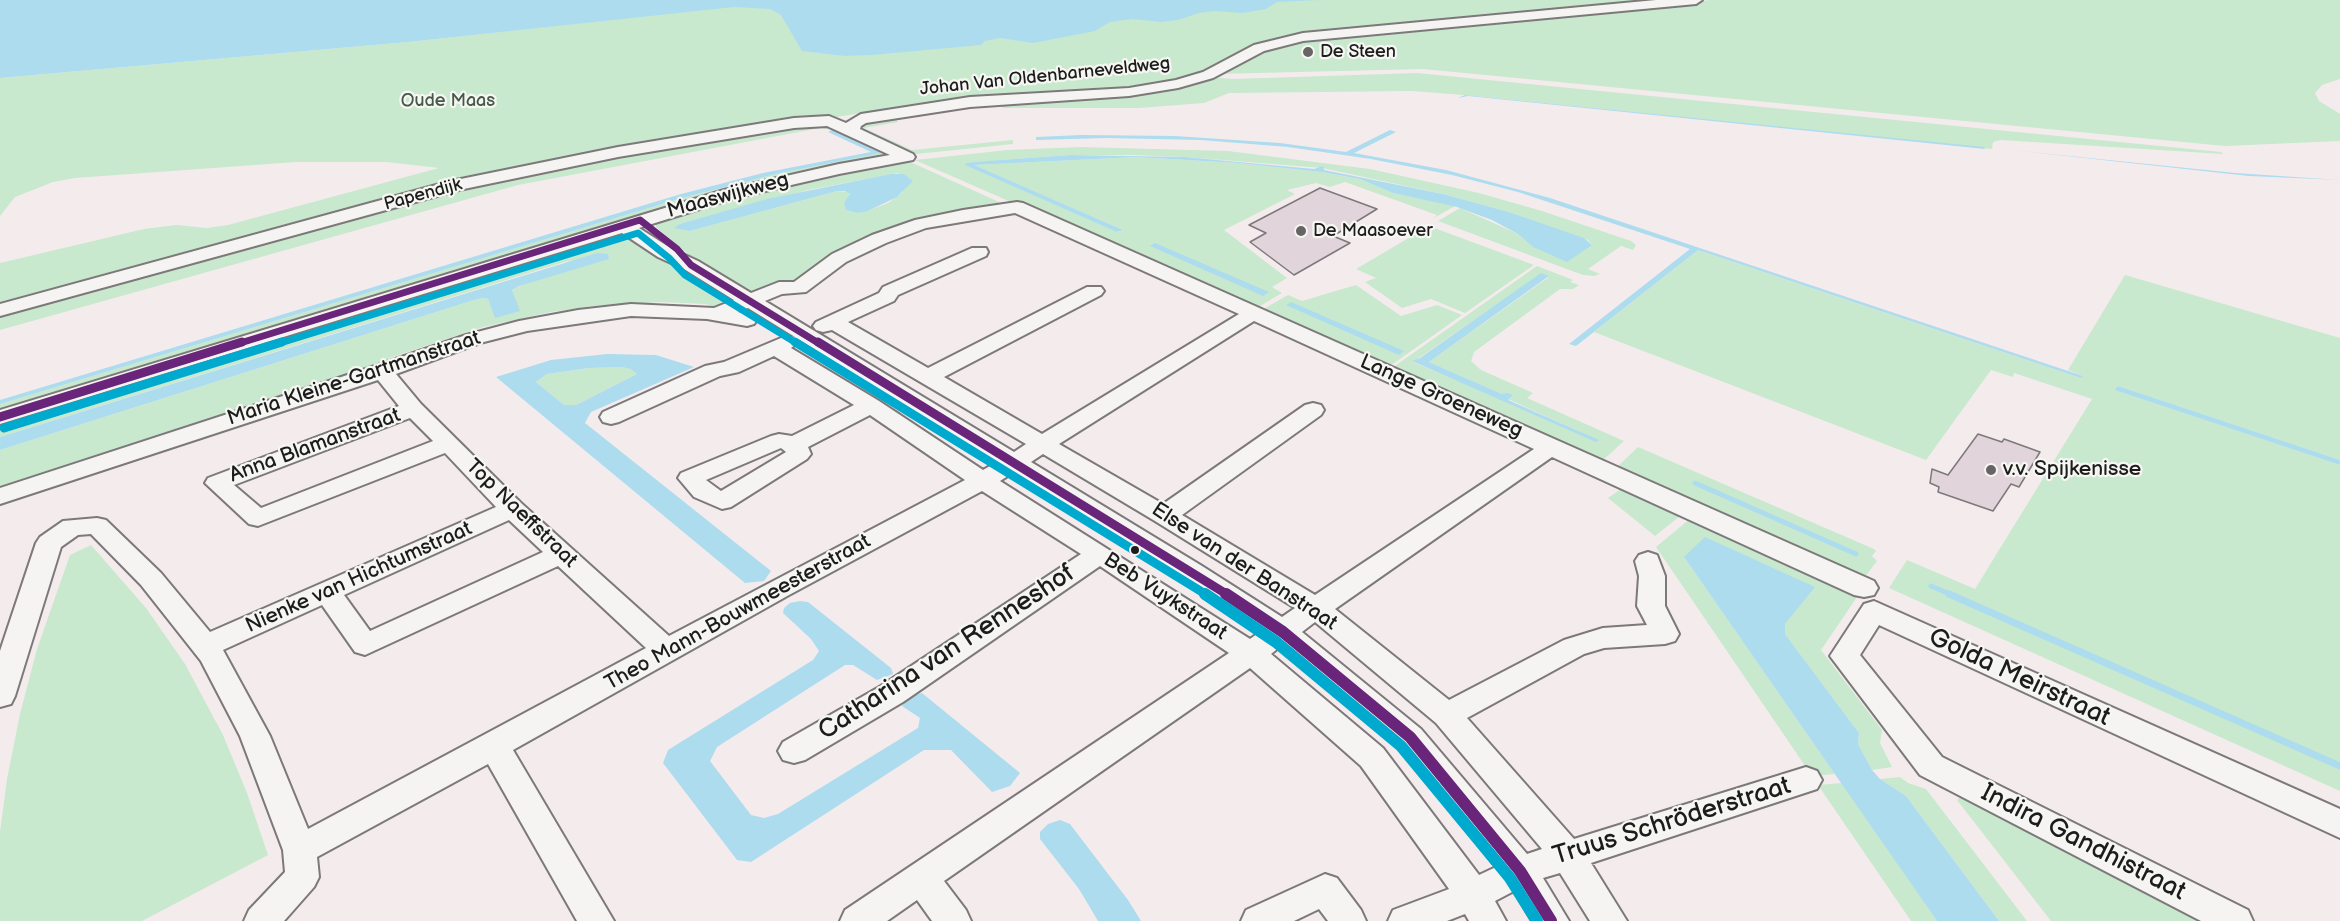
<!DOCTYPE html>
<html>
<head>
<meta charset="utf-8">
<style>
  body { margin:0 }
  canvas { display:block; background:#f4ebed }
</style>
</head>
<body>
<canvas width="2340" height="921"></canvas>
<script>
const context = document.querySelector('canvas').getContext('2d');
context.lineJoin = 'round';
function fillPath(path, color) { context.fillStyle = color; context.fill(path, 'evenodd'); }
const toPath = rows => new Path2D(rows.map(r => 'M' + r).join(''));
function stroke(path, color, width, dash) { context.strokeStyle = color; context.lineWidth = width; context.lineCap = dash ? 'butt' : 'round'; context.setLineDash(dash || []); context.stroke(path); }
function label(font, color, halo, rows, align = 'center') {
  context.font = font + ' "Balsamiq Sans",sans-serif'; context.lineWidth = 4.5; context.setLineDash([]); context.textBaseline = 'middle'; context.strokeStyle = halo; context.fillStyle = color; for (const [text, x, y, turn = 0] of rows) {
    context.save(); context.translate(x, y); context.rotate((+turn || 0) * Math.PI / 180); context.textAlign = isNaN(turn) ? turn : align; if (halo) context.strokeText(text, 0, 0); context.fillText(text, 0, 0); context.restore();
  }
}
fillPath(toPath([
  [791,0,1664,0,1318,32,1295,35,1240,53,1206,70,1171,81,1137,87,957,98,539,164,0,308,0,263,144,229,176,225,207,228,228,225,439,168,387,162,296,162,75,178,53,182,15,197,0,216,0,78,408,42],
  [1711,0,2340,0,2340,79,2322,85,2315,93,2319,101,2340,114,2340,141,2225,146,1423,69,1215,74,1274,45,1366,32],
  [1417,73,2221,152,2223,154,2001,140,1993,142,1992,149,1477,96,1412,91,1229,93,1204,103,1139,108,1002,108,1003,101,1114,95,1208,77,1234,79],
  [894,117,898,122,864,128,912,150,1013,140,1013,144,916,154,908,153,861,133,859,125,862,122],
  [826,124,891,154,890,156,801,174,0,412,0,404,682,198,776,174,880,153,832,130,820,128,518,185,0,330,0,314,525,172,794,126],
  [1081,147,1228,151,1370,169,1479,193,1542,211,1631,241,1636,245,1633,250,1621,246,1588,269,1600,274,1594,276,1583,275,1438,221,1460,208,1518,234,1533,247,1592,245,1588,240,1509,212,1443,194,1322,168,1185,157,1131,155,1071,155,1000,160,966,165,1118,232,1123,230,973,165,1136,157,1238,163,1322,172,1360,179,1393,193,1455,206,1432,219,1437,215,1345,182,1330,187,1316,183,1287,190,1295,194,1224,230,1287,278,1272,287,1282,293,1255,309,915,160,1007,150],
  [908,161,999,202,1002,205,933,216,868,237,854,244,830,260,826,258,812,268,800,276,804,278,800,281,758,292,751,292,696,261,656,227,656,222,777,185],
  [898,173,903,192,888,203,868,211,859,213,844,203,849,197,849,192,837,191,690,231,680,224,808,190],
  [1429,226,1534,265,1465,313,1431,299,1402,308,1365,282,1376,278,1356,269],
  [615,233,628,233,635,237,707,283,726,298,727,303,717,308,706,304,661,302,594,306,551,312,483,327,389,358,389,362,0,491,0,450,474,300,483,298,488,299,490,304,519,311,512,290,571,260,0,437,0,420],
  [1698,250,2081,378,2083,376,2068,370,2125,275,2340,338,2340,460,2118,386,2116,390,2340,465,2340,791,1889,588,1907,560,1975,589,2092,399,2014,373,2013,377,1991,370,1926,460,1594,332],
  [1537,266,1573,280,1570,282,1579,285,1573,289,1560,289,1474,352,1471,361,1481,370,1533,393,1527,398,1624,441,1603,460,1599,461,1392,368],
  [1541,274,1549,277,1429,362,1502,394,1513,395,1508,399,1598,440,1413,362],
  [1356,285,1401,316,1437,305,1462,315,1390,366,1260,311,1288,295,1302,301],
  [622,367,632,369,637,374,576,405,564,405,536,382,547,374,589,368],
  [1638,447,1874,549,1876,551,1872,556,1877,561,1861,582,1616,468],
  [1621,489,1680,516,1655,536,1608,498],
  [1691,518,1859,594,1821,650,1882,730,1880,743,1892,767,1872,770,1858,744,1859,733,1785,634,1785,624,1814,587,1684,557,1835,774,1812,776,1656,547],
  [91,545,146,608,185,664,223,735,247,793,268,855,142,921,0,921,0,832,7,779,20,714,37,649,70,555],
  [1900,777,1908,783,1926,789,2027,921,1999,921,1906,796,1880,779],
  [1842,783,1937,921,1911,921,1818,785],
  [1962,796,2215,921,2051,921,1957,800]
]), '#c8e9cd');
fillPath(toPath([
  [0,0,1319,0,1277,2,1266,9,1243,13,1214,11,1199,13,1178,20,1162,22,1132,19,1110,22,1095,31,1033,43,1000,38,985,41,981,45,872,55,845,56,802,51,781,15,770,9,734,7,408,42,0,78],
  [1465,95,1984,147,1985,149,1468,96,1458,98],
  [832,130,881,153,776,174,682,198,0,404,0,400,681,194,763,173,871,152,828,132],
  [1390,130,1396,132,1354,153,1446,170,1550,198,2083,376,2081,378,1698,250,1576,346,1569,344,1690,249,1518,192,1452,175,1371,159,1288,147,1201,140,1106,138,1036,140,1036,137,1082,135,1175,136,1280,143,1346,152],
  [2011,150,2235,173,2340,180,2249,176],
  [1071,155,1185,157,1314,169,1323,166,1324,170,1443,194,1509,212,1584,238,1592,245,1567,262,1533,247,1518,234,1492,220,1457,207,1393,193,1360,179,1322,172,1238,163,1136,157,974,165,1123,230,1117,232,965,165,966,163,1000,160],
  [891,174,904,174,913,181,897,197,868,211,859,213,846,210,844,203,850,194,845,191,837,191,690,231,674,228,680,224,767,199],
  [1155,243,1269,292,1263,296,1150,246],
  [597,253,608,254,609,259,519,286,512,290,520,311,495,318,488,299,483,298,474,300,0,450,0,437],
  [1541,273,1549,276,1429,362,1502,394,1508,393,1513,395,1508,400,1599,440,1596,442,1412,361,1420,358],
  [1291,302,1404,351,1399,355,1286,305],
  [607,354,656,355,694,367,591,412,585,423,771,571,764,581,745,583,496,377,551,360],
  [622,367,631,369,637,374,576,405,564,405,536,382,547,374,589,368],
  [2118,386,2340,460,2340,465,2115,390],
  [1705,537,1815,587,1785,624,1785,634,1859,733,1858,744,1872,770,1880,779,1906,796,1999,921,1937,921,1684,557],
  [800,601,808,602,891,668,893,674,877,680,853,665,845,665,717,747,710,761,751,815,764,818,778,814,918,728,920,718,902,706,908,697,922,693,1020,773,1010,786,992,792,951,750,924,750,751,862,737,860,663,763,668,750,813,660,819,651,811,639,783,613,784,608,790,603],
  [1060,820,1070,824,1128,900,1141,921,1098,921,1079,889,1040,839,1040,832,1048,824]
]), '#addcef');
stroke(toPath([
  [1695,483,1856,554],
  [1931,586,1952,595]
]), '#addcef', 5);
stroke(toPath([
  [1949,594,2340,766]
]), '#addcef', 7);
const building = toPath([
  [1320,188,1377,209,1333,236,1350,243,1294,275,1250,242,1266,233,1249,225,1320,188],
  [1978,434,2002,442,2004,439,2040,452,2019,487,2011,484,1993,511,1938,492,1939,487,1930,483,1932,469,1948,475,1978,434]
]);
fillPath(building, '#e1d4da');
stroke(building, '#7d797a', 1.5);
const minor = toPath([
  [1656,0,1702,0,1696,4,1303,41,1264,51,1213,78,1178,88,1129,96,970,107,866,123,861,126,860,129,913,154,915,157,913,160,839,174,735,198,639,228,672,249,698,261,751,293,779,282,794,282,832,254,872,235,915,220,963,210,1017,202,1023,203,1874,581,1878,588,1874,595,1864,597,1854,595,1552,457,1335,609,1449,700,1564,640,1603,628,1647,625,1637,606,1639,576,1635,561,1639,555,1648,552,1657,555,1665,576,1665,606,1679,634,1675,641,1665,644,1604,648,1584,654,1467,718,1574,839,1806,767,1817,771,1822,780,1817,789,1591,863,1627,921,1590,921,1560,873,1543,878,1569,921,1532,921,1514,891,1495,901,1506,921,1469,921,1465,914,1447,921,1388,921,1393,910,1449,889,1361,766,1250,668,944,881,966,910,971,921,932,921,917,900,887,921,840,921,845,910,1229,653,1100,566,903,702,805,760,794,763,783,760,778,751,783,742,881,686,1081,554,982,491,789,595,513,750,614,921,577,921,488,764,317,857,319,877,314,887,284,921,244,921,249,910,285,872,283,850,240,736,201,661,141,585,91,534,78,535,61,547,15,696,11,704,0,707,0,651,36,543,40,537,63,521,97,518,106,520,161,573,210,632,496,507,445,453,258,526,249,524,205,483,208,478,399,406,378,380,0,504,0,488,375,366,466,335,519,321,578,310,631,304,714,308,734,300,684,269,658,257,622,233,0,424,0,410,724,190,839,164,890,155,827,126,794,128,618,157,459,190,0,316,0,304,451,181,618,147,794,118,829,116,846,123,861,114,970,97,1129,88,1176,80,1203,72,1254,45,1303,33,1656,0],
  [1015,213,1239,314,1042,434,944,377,1101,295,1104,291,1101,287,1087,287,928,368,848,322,894,301,898,295,986,256,988,252,986,248,972,248,883,287,879,293,816,322,813,326,816,330,823,332,832,330,1026,444,1014,452,765,301,782,294,806,292,846,262,886,243,926,228,1015,213],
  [748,308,795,337,788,336,781,338,724,362,705,366,603,412,600,417,603,422,611,424,619,422,720,376,739,372,774,356,854,405,792,436,779,434,771,436,681,473,678,478,694,497,722,509,731,507,807,459,811,454,808,447,870,415,965,480,669,636,521,503,421,404,396,374,480,343,527,331,631,316,707,319,747,326,754,324,757,320,754,316,738,312,748,308],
  [1254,321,1534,449,1315,595,1182,515,1321,415,1324,410,1321,405,1313,403,1305,405,1163,504,1059,444,1254,321],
  [796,338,997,462,983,470,879,401,791,348,799,342,796,338],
  [410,418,433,441,261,508,234,485,410,418],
  [781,448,786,452,721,491,706,480,781,448],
  [1043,454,1155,521,1295,608,1282,617,1202,566,1031,462,1043,454],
  [1014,472,1184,578,1261,631,1250,639,1000,481,1014,472],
  [509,520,543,552,370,631,344,595,509,520],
  [558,566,646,648,308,829,270,736,223,650,322,605,355,652,365,655,558,566],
  [1315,622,1436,723,1542,849,1527,854,1421,729,1302,632,1315,622],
  [1281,646,1399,745,1496,867,1479,875,1383,748,1271,654,1281,646],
  [1874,601,2340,809,2340,838,1879,625,1860,655,1942,757,2248,910,2253,921,2201,921,1920,775,1830,656,1864,604,1874,601],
  [1325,874,1337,878,1361,910,1366,921,1328,921,1319,909,1294,921,1241,921,1246,910,1325,874]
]);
stroke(minor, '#7d797a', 4);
fillPath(minor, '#f5f4f2');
stroke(toPath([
  [237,344,640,220,677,249,691,265,820,344]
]), '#68257a', 7);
stroke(toPath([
  [818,342,1228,595],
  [0,417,242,342]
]), '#68257a', 9);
stroke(toPath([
  [1226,594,1283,632,1410,737,1520,871,1551,921]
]), '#68257a', 12);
stroke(toPath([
  [277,344,638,233,669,258,685,275,798,344]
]), '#00a9ce', 7);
stroke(toPath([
  [795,342,1207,595],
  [4,428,282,342]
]), '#00a9ce', 9);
stroke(toPath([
  [1205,594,1276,642,1401,746,1510,878,1537,921]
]), '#00a9ce', 12);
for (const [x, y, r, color] of [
  [1308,52,6,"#686465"],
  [1301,231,6,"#686465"],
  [1991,470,6,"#686465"],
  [1135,550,5,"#1c1c1c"]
]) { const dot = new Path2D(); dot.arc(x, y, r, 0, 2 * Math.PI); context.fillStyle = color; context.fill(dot); stroke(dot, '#f6f6f2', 2); }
label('18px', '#1c1c1c', '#f6f6f2', [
  ["De Steen",1320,52],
  ["De Maasoever",1313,231]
], 'left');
label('18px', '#1c1c1c', '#f6f6f2', [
  ["Johan Van Oldenbarneveldweg",1045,77,-6],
  ["Papendijk",423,195,-15]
]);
label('18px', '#455949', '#f6f6f2', [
  ["Oude Maas",448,101]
]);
label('21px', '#1c1c1c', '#f6f6f2', [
  ["Maaswijkweg",728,196,-15],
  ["Maria Kleine-Gartmanstraat",354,379,-18],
  ["Lange Groeneweg",1441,397,24],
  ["Anna Blamanstraat",315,446,-20],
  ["Top Naeffstraat",521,514,44],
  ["Else van der Banstraat",1244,567,33],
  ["Nienke van Hichtumstraat",359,578,-24],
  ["Beb Vuykstraat",1165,597,33],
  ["Theo Mann-Bouwmeesterstraat",738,613,-29]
]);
label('21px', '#1c1c1c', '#f6f6f2', [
  ["v.v. Spijkenisse",2003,470]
], 'left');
label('26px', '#1c1c1c', '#f6f6f2', [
  ["Catharina van Renneshof",947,653,-33],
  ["Golda Meirstraat",2019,678,25],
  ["Truus Schröderstraat",1672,822,-17],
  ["Indira Gandhistraat",2083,843,27]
]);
</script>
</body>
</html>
